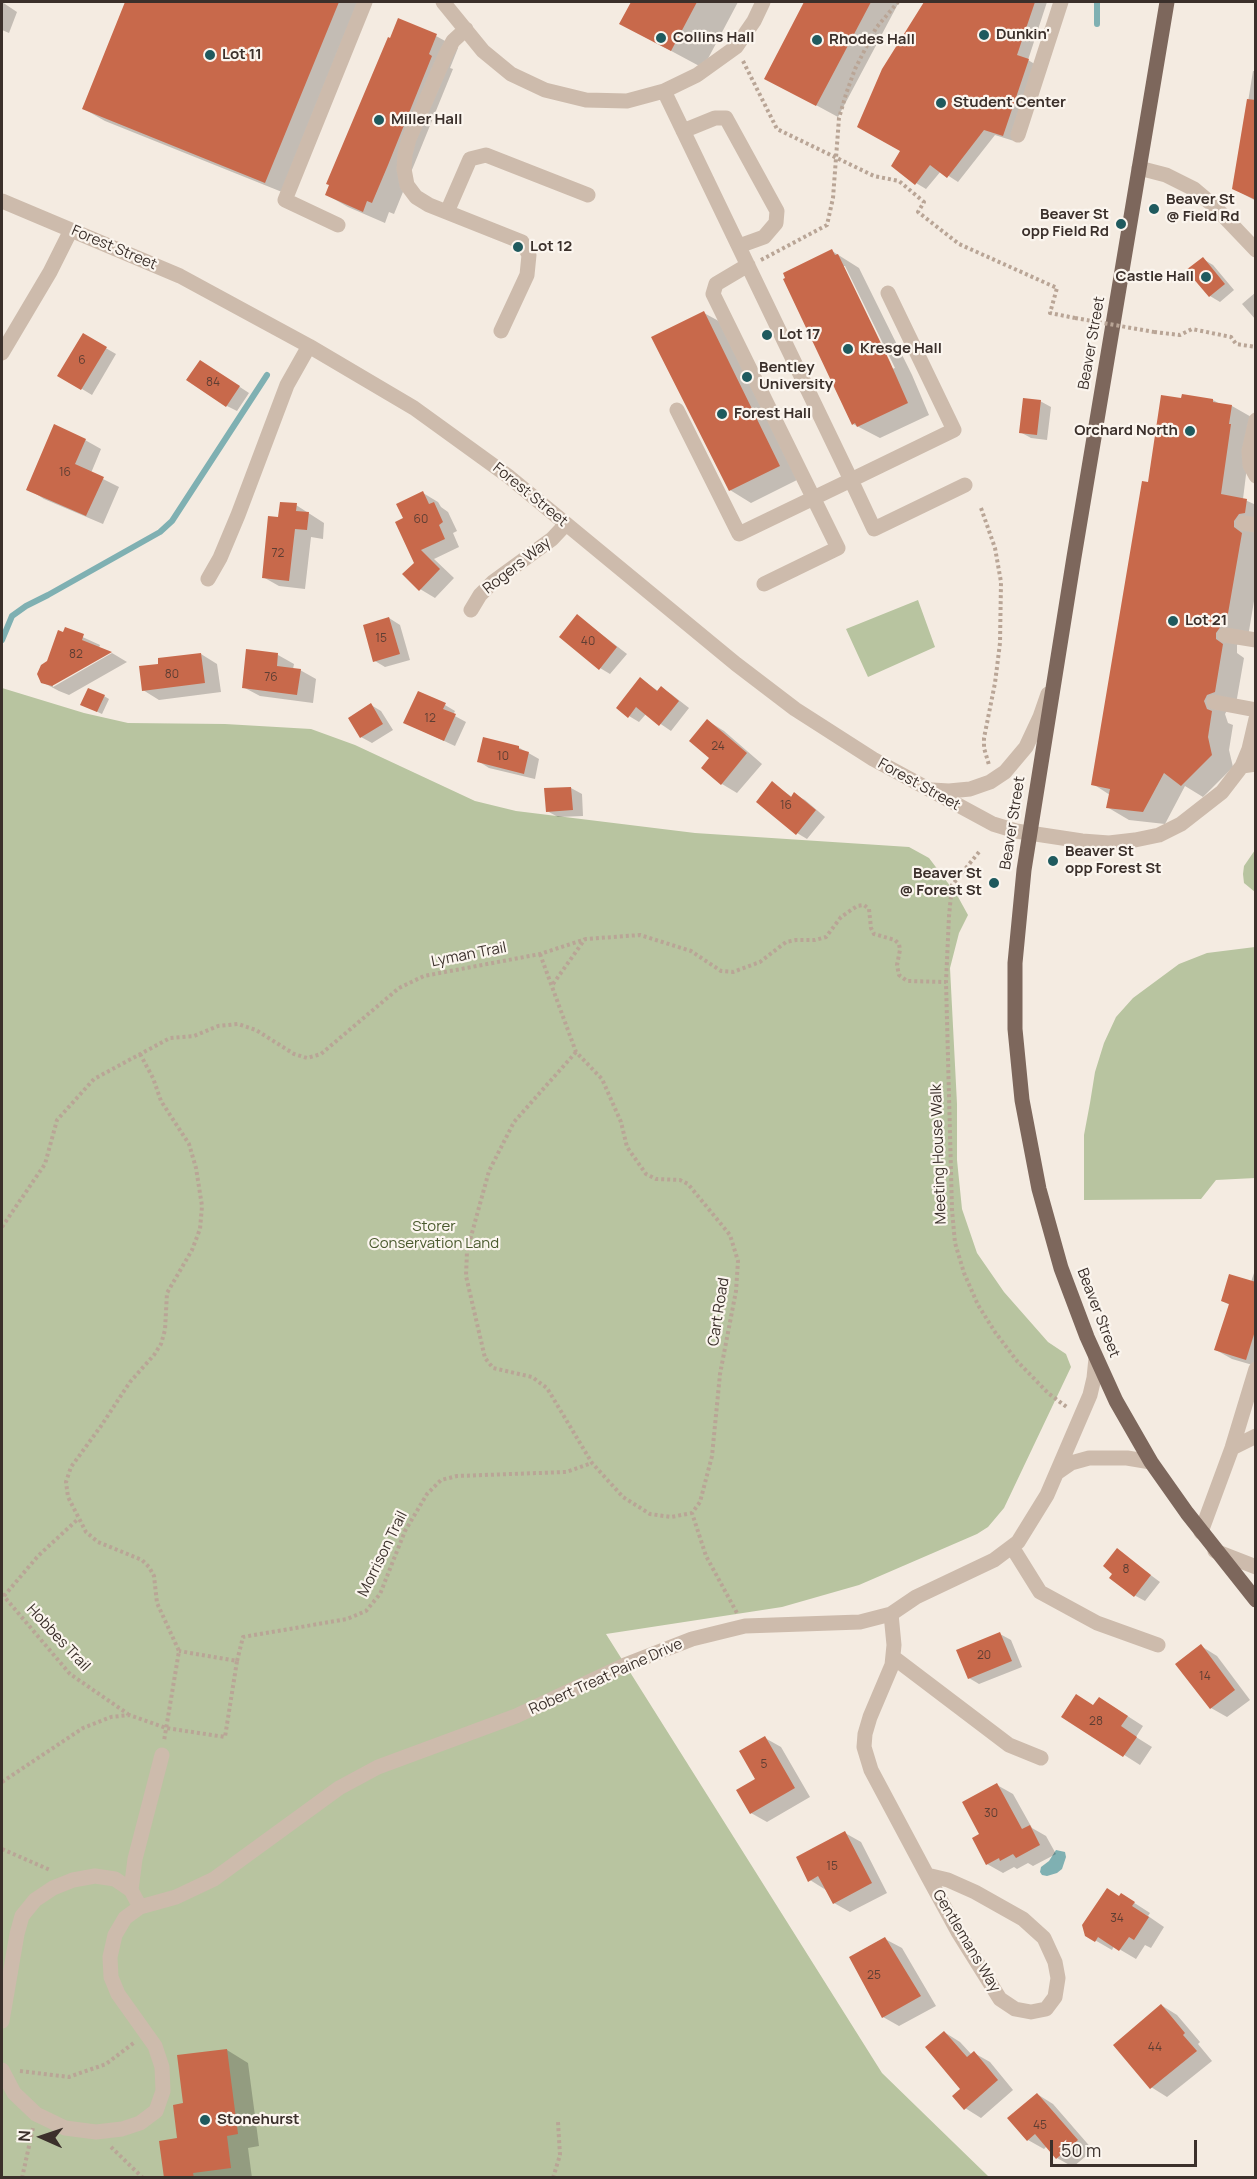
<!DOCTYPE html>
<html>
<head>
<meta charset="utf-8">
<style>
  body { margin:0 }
  #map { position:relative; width:1257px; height:2179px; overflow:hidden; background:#f4ebe1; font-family:Manrope,sans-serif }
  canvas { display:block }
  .frame { position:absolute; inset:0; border:3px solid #3b302b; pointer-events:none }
  .north { position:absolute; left:12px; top:2107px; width:60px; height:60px; -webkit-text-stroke:4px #fbf5ee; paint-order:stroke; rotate:273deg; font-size:16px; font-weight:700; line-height:24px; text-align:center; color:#3b302b }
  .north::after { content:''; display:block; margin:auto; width:21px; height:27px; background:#3b302b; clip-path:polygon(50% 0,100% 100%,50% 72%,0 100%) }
  .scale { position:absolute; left:1050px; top:2140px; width:147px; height:27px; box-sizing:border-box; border:3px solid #3b302b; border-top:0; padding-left:8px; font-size:18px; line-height:21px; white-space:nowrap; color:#3b302b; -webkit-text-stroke:4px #fbf5ee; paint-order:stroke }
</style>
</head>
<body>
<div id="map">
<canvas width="1257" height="2179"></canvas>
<div class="frame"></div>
<div class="north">N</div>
<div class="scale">50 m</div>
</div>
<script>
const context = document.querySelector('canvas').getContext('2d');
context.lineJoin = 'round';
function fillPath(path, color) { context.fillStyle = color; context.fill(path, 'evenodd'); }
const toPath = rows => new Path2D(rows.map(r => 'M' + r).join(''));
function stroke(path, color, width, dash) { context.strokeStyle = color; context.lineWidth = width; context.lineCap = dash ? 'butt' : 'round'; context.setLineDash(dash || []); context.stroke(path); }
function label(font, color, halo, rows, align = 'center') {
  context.font = font + ' Manrope,sans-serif'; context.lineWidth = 4.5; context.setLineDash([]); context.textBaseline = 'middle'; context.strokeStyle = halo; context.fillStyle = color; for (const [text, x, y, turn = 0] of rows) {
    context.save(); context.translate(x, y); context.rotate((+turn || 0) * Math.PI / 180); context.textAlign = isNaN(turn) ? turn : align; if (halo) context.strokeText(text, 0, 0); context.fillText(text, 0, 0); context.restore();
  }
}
fillPath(toPath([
  [918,600,935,647,868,677,846,629],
  [2,688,84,713,128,723,225,724,311,729,355,745,475,801,516,811,695,833,909,847,929,858,957,895,968,915,959,933,950,968,957,1104,957,1160,962,1209,977,1253,1004,1292,1048,1342,1066,1354,1071,1367,1004,1508,988,1527,977,1534,859,1585,782,1607,606,1634,882,2073,989,2177,2,2177],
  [1255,850,1255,892,1244,883,1243,874,1244,866],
  [1255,947,1255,1178,1216,1180,1201,1199,1084,1200,1084,1135,1090,1103,1095,1072,1104,1043,1116,1017,1133,998,1179,964,1207,953]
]), '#b8c4a0');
fillPath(toPath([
  [1056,1850,1065,1852,1066,1857,1062,1869,1057,1873,1047,1876,1042,1875,1040,1872,1041,1867,1049,1861]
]), '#7fb0b2');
fillPath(toPath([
  [2,2,17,12,9,33,2,30],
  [127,2,365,2,287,194,105,121,84,109],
  [632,2,738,2,703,68,621,24],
  [806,2,899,2,838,117,766,78],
  [926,2,934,5,937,2,1047,2,1028,60,1038,66,1014,141,995,135,958,182,941,171,926,189,916,183,902,150,883,69],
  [436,36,458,48,450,68,453,69,394,214,389,212,385,223,348,207,327,195,331,185],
  [1253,71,1256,71,1256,201,1234,189],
  [832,251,859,268,912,375,929,415,880,438,853,424],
  [842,266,845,266,895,368,892,369],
  [1203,259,1213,265,1234,290,1220,302,1210,296],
  [1256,292,1256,320,1242,304],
  [704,313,726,325,801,478,751,503,730,490],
  [83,335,116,354,92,395,59,375],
  [211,368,249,393,237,411,227,406],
  [1182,399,1213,400,1220,404,1232,406,1253,418,1243,499,1256,505,1256,589,1248,637,1243,638,1237,645,1237,653,1244,658,1236,704,1229,707,1225,714,1228,723,1233,725,1229,750,1233,767,1203,797,1185,786,1165,824,1129,820,1107,807,1110,795,1093,784,1149,484],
  [1040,401,1051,407,1047,440,1031,438,1020,432],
  [85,440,101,449,91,473,119,487,103,524,44,499,28,489],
  [423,493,438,502,441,507,448,512,457,531,453,533,459,547,434,559,454,578,435,598,420,589,405,519],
  [296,505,324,523,323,539,311,537,305,589,279,586,263,577,279,519],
  [578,616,627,654,610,674,600,668],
  [389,618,400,625,410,660,385,667,375,661],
  [65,629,100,645,99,648,53,684,53,687,112,653,127,662,69,695,59,691,42,682,48,662],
  [201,654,217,664,221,692,159,700,143,690,160,665],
  [278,655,294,664,293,669,300,670,316,679,313,703,260,696,243,687],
  [641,679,658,691,661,688,671,694,689,708,671,731,646,714,639,722,629,716],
  [104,696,109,699,102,714,87,707],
  [371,705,381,711,393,730,372,743,361,737],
  [445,705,455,711,453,715,466,722,455,746,416,728],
  [708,721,724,731,762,764,737,793,722,784,711,758],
  [518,747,539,759,535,779,489,768,478,761],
  [772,783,792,797,794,794,805,800,825,817,807,839,797,833],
  [571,788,582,794,583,816,558,817,547,811],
  [1256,1267,1256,1366,1232,1359,1216,1350,1230,1305,1222,1301,1251,1282],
  [1117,1550,1160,1582,1145,1601,1134,1595],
  [1000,1634,1011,1640,1022,1667,979,1684,969,1678],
  [1201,1646,1217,1656,1250,1700,1227,1717,1211,1708],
  [1094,1707,1115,1708,1143,1726,1136,1737,1152,1747,1140,1765,1063,1716],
  [765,1738,781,1747,810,1797,767,1822,751,1813],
  [997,1785,1013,1794,1032,1828,1046,1836,1056,1854,1033,1866,1028,1863,1017,1869,1014,1867,1003,1873,987,1864,981,1835],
  [845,1833,861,1842,887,1893,850,1912,834,1903,826,1890,810,1880],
  [1122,1895,1150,1913,1148,1916,1164,1927,1151,1948,1145,1945,1136,1959,1114,1946,1112,1950,1086,1935],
  [885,1939,902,1948,936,2006,899,2026,883,2017],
  [1161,2005,1177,2015,1200,2042,1198,2044,1212,2061,1167,2097,1151,2087],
  [944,2032,960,2042,972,2055,974,2053,990,2062,1013,2090,981,2118,965,2108,963,2089],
  [227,2050,248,2063,259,2146,248,2148,252,2178,166,2178,179,2140,185,2105],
  [1037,2094,1053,2104,1093,2150,1073,2167,1057,2158,1047,2146,1044,2149,1028,2140]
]), '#0003');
stroke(toPath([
  [1097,24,1097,2],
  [2,640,12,616,26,606,48,595,160,532,172,521,267,375]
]), '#7fb0b2', 6);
fillPath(toPath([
  [125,2,339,2,265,183,82,109],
  [631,2,697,2,671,51,619,24],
  [804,2,871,2,816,106,764,79],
  [924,2,1035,2,1017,55,1029,59,1003,136,984,130,947,178,930,165,915,185,891,166,900,151,857,127,882,69],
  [398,18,437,34,429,54,432,56,388,165,372,203,367,201,363,212,325,195,329,185,326,184,388,37,390,38],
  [1247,99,1256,100,1256,200,1232,189],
  [832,249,835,255,838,254,890,362,908,403,857,427,855,423,852,425,783,279,785,278,783,273],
  [1203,257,1225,284,1209,297,1186,270],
  [704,311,780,466,729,491,651,337],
  [83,333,107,347,81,390,57,376],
  [200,360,240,386,226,407,186,380],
  [1182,394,1213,399,1213,402,1232,405,1229,424,1231,424,1221,494,1247,499,1245,513,1239,514,1234,521,1234,527,1242,533,1226,625,1221,626,1216,633,1216,639,1223,644,1215,692,1207,695,1204,701,1207,709,1212,711,1208,737,1212,755,1181,786,1164,773,1143,812,1106,808,1110,789,1091,785,1142,481,1148,482,1161,395,1181,398],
  [1023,398,1041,400,1037,435,1019,433],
  [54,424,86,439,75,464,104,477,86,516,26,490],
  [423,491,429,504,434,502,443,522,439,525,445,539,421,550,440,569,419,591,402,574,414,563,395,522,403,518,396,504],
  [280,502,297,503,296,511,309,512,307,530,295,529,289,581,262,578,268,516,278,517],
  [577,614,617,647,599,670,559,637],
  [389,617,400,654,373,662,363,625],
  [65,627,84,634,82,640,112,652,52,686,41,683,37,674,41,665,47,661,58,630,63,632],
  [246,649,278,653,277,666,301,669,297,695,242,688],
  [201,653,205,683,142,691,139,666,158,664,158,658],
  [640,677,657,691,661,686,679,701,659,726,636,707,628,718,616,708],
  [88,688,105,695,97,712,80,705],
  [418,691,446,703,443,709,456,714,444,741,403,723],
  [371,703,383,724,360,738,348,718],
  [707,719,747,753,721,785,701,768,709,758,689,741],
  [483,737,519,746,519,749,529,752,524,774,477,762],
  [772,781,791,797,794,792,816,810,796,835,756,802],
  [571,787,573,810,546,812,544,788],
  [1229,1274,1256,1282,1256,1328,1246,1360,1214,1350,1229,1304,1221,1301],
  [1117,1548,1151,1575,1134,1597,1109,1578,1112,1574,1103,1566],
  [1000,1632,1012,1661,968,1679,956,1650],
  [1201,1644,1235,1690,1210,1709,1175,1664],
  [1076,1694,1093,1705,1099,1697,1128,1716,1121,1726,1137,1737,1123,1757,1061,1717],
  [765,1736,795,1788,750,1814,736,1790,755,1779,739,1751],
  [997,1783,1022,1829,1030,1825,1040,1845,1016,1858,1013,1854,1000,1861,999,1858,986,1865,972,1838,979,1834,962,1802],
  [845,1831,872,1883,833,1904,818,1876,808,1882,796,1857],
  [1107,1888,1119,1896,1121,1893,1135,1902,1132,1906,1149,1917,1134,1940,1129,1937,1119,1951,1098,1937,1095,1942,1085,1936,1082,1925],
  [885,1937,921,1996,882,2018,849,1957],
  [1161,2004,1185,2033,1183,2035,1197,2051,1150,2089,1113,2045],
  [944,2031,967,2057,974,2051,998,2080,964,2110,952,2096,960,2089,925,2047],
  [227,2049,238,2134,227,2136,231,2168,193,2173,194,2178,164,2178,159,2141,177,2138,173,2105,183,2103,177,2055],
  [1037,2093,1078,2140,1056,2159,1035,2134,1027,2141,1007,2118]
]), '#c8694b');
stroke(toPath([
  [743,61,777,129,874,176,899,181,924,202,918,212,959,244,1057,288,1050,313,1075,318],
  [761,260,827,225,833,198,839,118,846,94,855,69,876,28,898,2],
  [1154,332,1180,335,1192,329,1231,337,1236,344,1256,347],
  [981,508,995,548,1001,582,1000,643,995,683,984,738,984,748,989,765],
  [979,852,952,885,949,916,946,982,952,1210,955,1243,964,1273,978,1305,995,1332,1017,1361,1048,1393,1068,1408],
  [540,954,576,1052,602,1079,621,1122,627,1147,646,1174,656,1179,680,1180,688,1184,730,1235,738,1261,736,1291,720,1374,712,1456,700,1502,692,1513,706,1556,737,1613],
  [553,984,585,939],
  [576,1052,514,1122,489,1171,467,1251,466,1276,485,1358,493,1368,532,1377,547,1388,592,1463,623,1497,650,1514,671,1517,692,1513],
  [140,1054,153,1078,161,1101,189,1144,196,1168,202,1206,200,1229,192,1250,167,1293,165,1330,161,1344,154,1355,130,1382,101,1426,71,1467,66,1482,68,1497,86,1532,98,1542,142,1560,149,1567,154,1576,157,1603,179,1651,164,1741],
  [2,1227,45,1164,57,1120,94,1079,170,1038,194,1036,218,1026,238,1024,256,1030,294,1054,307,1058,321,1054,399,988,424,976,540,954,586,939,640,935,691,951,721,971,733,972,760,962,786,942,796,940,815,940,826,937,841,917,857,906,864,905,869,909,871,928,874,934,895,940,899,944,900,950,897,965,899,975,907,981,946,982],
  [2,1594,70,1674,128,1714],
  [4,1596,38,1556,78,1519],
  [237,1661,243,1637,347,1619,366,1611,380,1594,405,1531,427,1494,441,1480,457,1476,566,1472,592,1463],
  [2,1782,83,1728,111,1717,129,1715,166,1728,225,1737,237,1661,179,1651],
  [2,1849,50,1870],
  [20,2071,69,2077,106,2064,135,2042],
  [111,2147,143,2178],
  [22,2178,33,2128],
  [553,2178,560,2155,558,2122]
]), '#b9a596', 4, [3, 3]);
stroke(toPath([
  [443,2,483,51,511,74,545,90,586,100,627,101,664,91,697,75,736,47,754,21,763,2],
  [466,29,453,41,446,54,409,139,405,154,404,169,407,185,416,197,429,205,522,242,529,255,527,275,501,331],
  [664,91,851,480,739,534,677,410],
  [683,131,715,118,726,118,777,211,776,223,764,237,739,246],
  [1018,135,1061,2],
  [1139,168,1166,175,1194,189,1214,206,1256,250],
  [2,201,180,276,309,346,414,408,508,476,736,664,795,709,873,759,993,824,1016,831,1082,841,1109,843,1135,840,1159,835,1181,824,1222,792,1242,766,1256,764],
  [447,212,470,159,486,155,588,195],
  [338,225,285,200,365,2],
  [748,265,716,284,713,294,838,548,764,584],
  [888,293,954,430,851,480,874,529,965,485],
  [2,353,50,272,71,230],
  [1256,420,1249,451,1250,465,1256,476],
  [1243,523,1256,525],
  [208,579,220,558,238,515,287,385,309,346],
  [471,610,480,595,493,582,552,539,566,524],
  [1225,635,1256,640],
  [1214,702,1256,710],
  [1242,766,1249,749,1256,719],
  [932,790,949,791,970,789,990,782,1005,772,1026,747,1040,717,1048,694],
  [1232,1448,1256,1436],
  [1058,1472,1071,1463,1089,1458,1127,1458,1151,1462],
  [1201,1532,1232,1448,1256,1369],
  [1012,1547,1040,1592,1097,1623,1158,1645],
  [1215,1551,1256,1567],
  [891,1614,894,1645,892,1665,870,1717,865,1734,864,1747,871,1770,927,1875,958,1932,1000,1999,1015,2009,1031,2012,1046,2009,1055,1997,1058,1978,1055,1962,1044,1938,1023,1919,975,1892,948,1880,927,1875],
  [893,1657,1009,1745,1041,1758],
  [131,1890,135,1859,162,1755],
  [2,2021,17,1934,22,1916,35,1900,53,1888,73,1880,95,1876,115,1879,131,1890,140,1907],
  [2,2070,14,2093,36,2114,65,2128,96,2132,122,2129,140,2123,156,2111,163,2091,162,2067,155,2046,118,1994,111,1977,110,1957,115,1935,125,1918,140,1907,176,1897,214,1879,339,1788,378,1767,516,1716,625,1665,692,1639,745,1626,860,1622,891,1614,916,1597,994,1560,1018,1542,1047,1495,1090,1395,1094,1378,1096,1358]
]), '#cdbbac', 15);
stroke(toPath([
  [1167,2,1074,557,1024,870,1015,963,1015,1029,1022,1100,1039,1189,1061,1268,1087,1337,1116,1401,1151,1462,1187,1513,1256,1600]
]), '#7d675c', 15);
stroke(toPath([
  [1075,318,1154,332]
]), '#b9a596', 4, [3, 3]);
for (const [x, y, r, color] of [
  [984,35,6,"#1f5a5e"],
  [661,38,6,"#1f5a5e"],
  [817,40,6,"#1f5a5e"],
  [210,55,6,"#1f5a5e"],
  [941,103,6,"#1f5a5e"],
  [379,120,6,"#1f5a5e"],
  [1154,209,6,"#1f5a5e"],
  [1121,224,6,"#1f5a5e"],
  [518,247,6,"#1f5a5e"],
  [1206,277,6,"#1f5a5e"],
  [767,335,6,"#1f5a5e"],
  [848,349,6,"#1f5a5e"],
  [747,377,6,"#1f5a5e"],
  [722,414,6,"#1f5a5e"],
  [1190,431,6,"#1f5a5e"],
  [1173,621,6,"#1f5a5e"],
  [1053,861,6,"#1f5a5e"],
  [994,883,6,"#1f5a5e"],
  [205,2120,6,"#1f5a5e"]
]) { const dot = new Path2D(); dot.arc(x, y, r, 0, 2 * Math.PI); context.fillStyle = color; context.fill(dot); stroke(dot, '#fbf5ee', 2); }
label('12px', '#5e3e33', null, [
  ["6",82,361],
  ["84",213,383],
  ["16",65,473],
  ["60",421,520],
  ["72",278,554],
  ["15",381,639],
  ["40",588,642],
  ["82",76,655],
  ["80",172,675],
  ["76",271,678],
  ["12",430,719],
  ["24",718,747],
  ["10",503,757],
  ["16",786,806],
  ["8",1126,1570],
  ["20",984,1656],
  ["14",1205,1677],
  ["28",1096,1722],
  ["5",764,1765],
  ["30",991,1814],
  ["15",832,1867],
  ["34",1117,1919],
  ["25",874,1976],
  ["44",1155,2048],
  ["45",1040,2126]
]);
label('bold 15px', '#3b302b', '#fbf5ee', [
  ["Dunkin'",996,35],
  ["Collins Hall",673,38],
  ["Rhodes Hall",829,40],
  ["Lot 11",222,55],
  ["Student Center",953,103],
  ["Miller Hall",391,120],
  ["Beaver St",1166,200],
  ["@ Field Rd",1166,217],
  ["Beaver St",1109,215,"right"],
  ["opp Field Rd",1109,232,"right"],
  ["Lot 12",530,247],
  ["Castle Hall",1194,277,"right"],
  ["Lot 17",779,335],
  ["Kresge Hall",860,349],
  ["Bentley",759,368],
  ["University",759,385],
  ["Forest Hall",734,414],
  ["Orchard North",1178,431,"right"],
  ["Lot 21",1185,621],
  ["Beaver St",1065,852],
  ["opp Forest St",1065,869],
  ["Beaver St",982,874,"right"],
  ["@ Forest St",982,891,"right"],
  ["Stonehurst",217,2120]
], 'left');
label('15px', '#3b302b', '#fbf5ee', [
  ["Forest Street",114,248,23],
  ["Beaver Street",1092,343,-80],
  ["Forest Street",530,495,39],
  ["Rogers Way",517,566,-38],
  ["Forest Street",919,785,29],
  ["Beaver Street",1013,823,-81],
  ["Lyman Trail",469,955,-11],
  ["Meeting House Walk",939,1154,-92],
  ["Cart Road",719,1312,-81],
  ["Beaver Street",1098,1313,69],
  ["Morrison Trail",383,1554,-64],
  ["Hobbes Trail",58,1638,47],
  ["Robert Treat Paine Drive",606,1677,-24],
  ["Gentlemans Way",966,1941,59]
]);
label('15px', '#4a5a2e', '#fbf5ee', [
  ["Storer",434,1227],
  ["Conservation Land",434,1244]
]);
</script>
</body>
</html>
